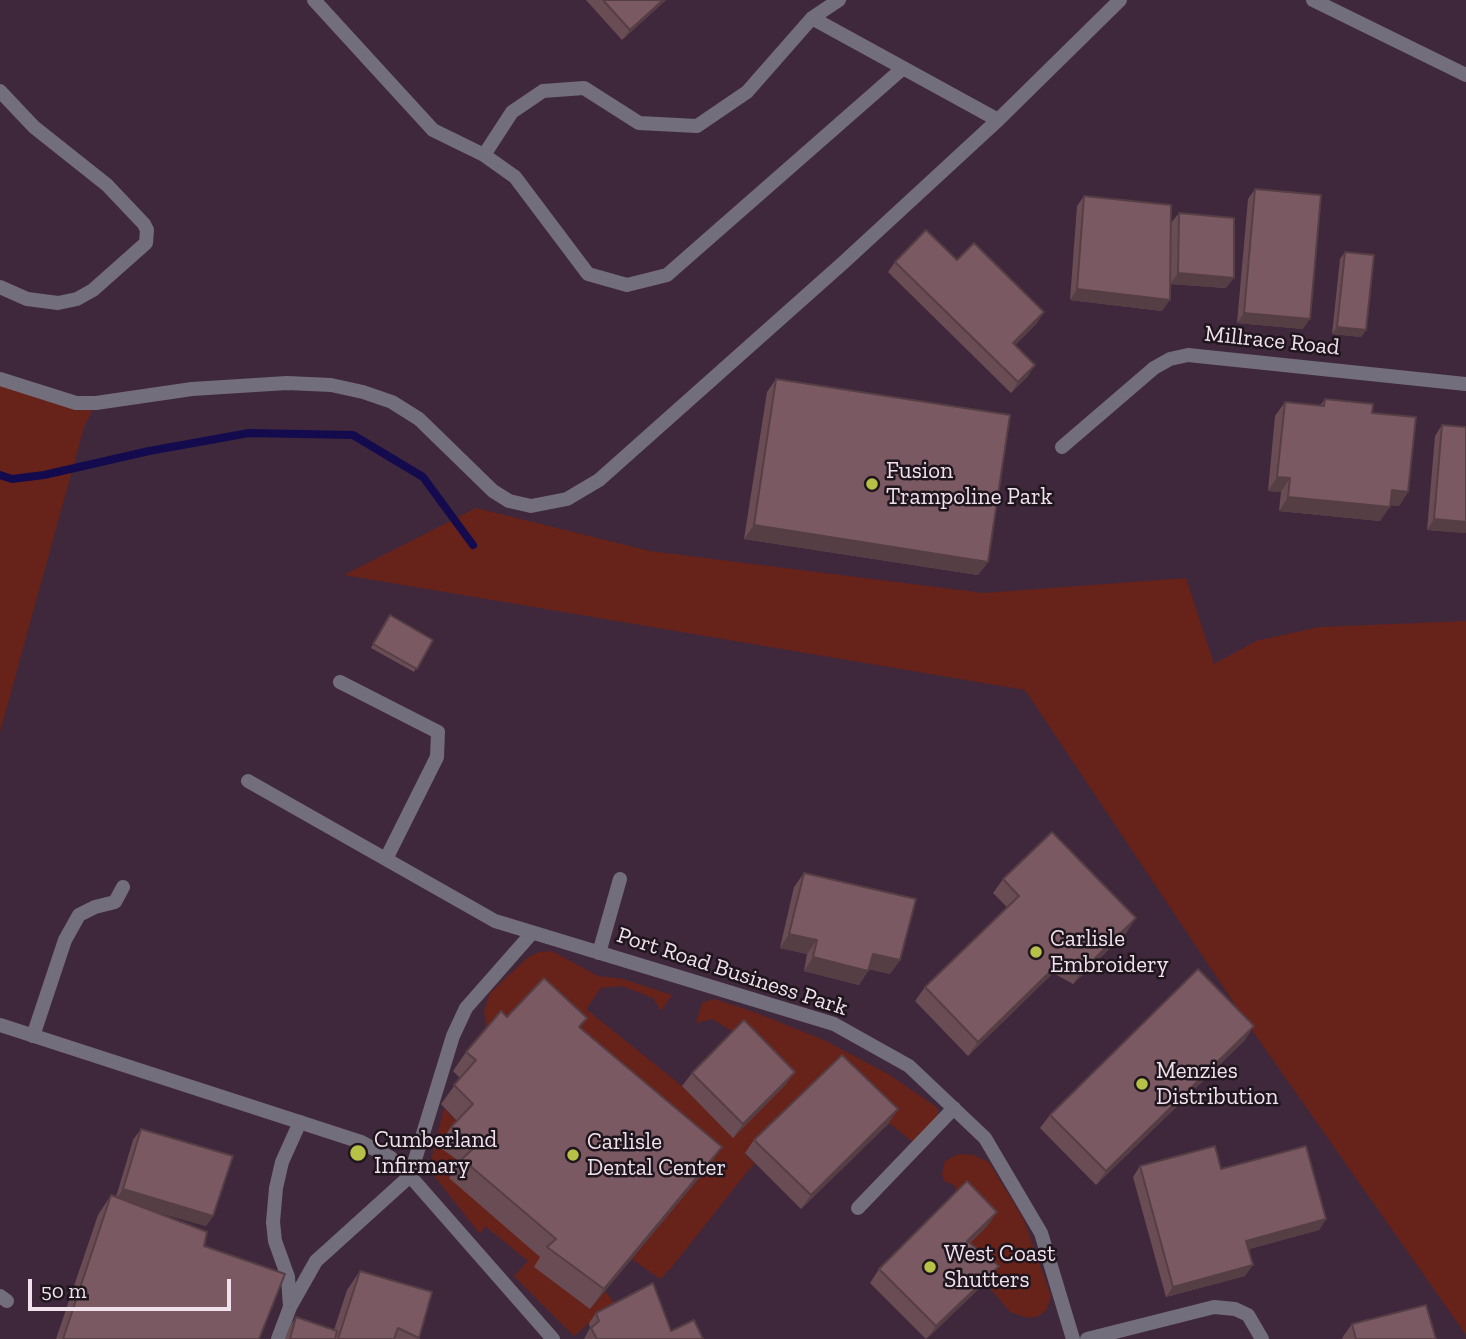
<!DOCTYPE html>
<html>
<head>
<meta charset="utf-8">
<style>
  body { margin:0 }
  #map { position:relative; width:1466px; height:1339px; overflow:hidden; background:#3f283b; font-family:"Zilla Slab",serif }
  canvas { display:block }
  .scale { position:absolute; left:28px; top:1279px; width:203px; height:32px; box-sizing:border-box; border:4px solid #f1e1ed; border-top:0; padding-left:9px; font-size:21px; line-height:24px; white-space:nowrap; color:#f1e1ed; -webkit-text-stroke:5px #1f151d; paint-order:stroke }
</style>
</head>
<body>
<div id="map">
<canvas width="1466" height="1339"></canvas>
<div class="scale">50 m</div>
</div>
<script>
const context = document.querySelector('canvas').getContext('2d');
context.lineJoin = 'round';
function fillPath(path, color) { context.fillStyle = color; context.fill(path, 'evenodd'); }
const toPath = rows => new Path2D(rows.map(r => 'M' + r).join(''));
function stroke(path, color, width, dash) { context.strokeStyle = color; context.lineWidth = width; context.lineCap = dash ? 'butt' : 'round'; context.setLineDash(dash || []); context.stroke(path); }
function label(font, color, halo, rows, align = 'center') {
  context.font = font + ' "Zilla Slab",serif'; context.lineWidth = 5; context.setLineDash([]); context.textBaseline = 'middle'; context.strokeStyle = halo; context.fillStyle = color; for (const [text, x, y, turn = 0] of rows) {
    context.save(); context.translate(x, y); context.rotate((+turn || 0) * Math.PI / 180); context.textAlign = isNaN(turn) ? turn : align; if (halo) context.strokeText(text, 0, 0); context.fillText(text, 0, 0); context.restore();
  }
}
fillPath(toPath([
  [0,379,96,403,84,427,0,732],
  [476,508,650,551,984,593,1186,578,1214,664,1256,641,1319,627,1466,621,1466,1335,1254,1033,1025,690,344,575],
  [552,951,598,976,623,979,672,995,661,1011,653,998,622,986,601,988,586,1009,682,1086,733,1137,735,1033,712,1019,696,1023,702,1003,714,999,754,1012,826,1041,888,1074,938,1108,938,1129,913,1142,889,1123,831,1069,745,1154,755,1164,751,1167,671,1268,660,1279,632,1259,708,1166,494,1037,487,1031,484,1011,490,993,527,958,539,952],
  [444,1108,459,1124,463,1165,542,1259,590,1309,605,1291,618,1308,589,1323,574,1336,514,1276,528,1261,485,1226,480,1234,432,1173,431,1161],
  [959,1154,973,1155,989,1162,1024,1220,1051,1296,1047,1309,1039,1316,1028,1318,1010,1312,986,1283,989,1279,957,1254,958,1195,954,1185,944,1181,942,1174,945,1161]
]), '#67221a');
stroke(toPath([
  [0,475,12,479,44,475,149,451,249,433,353,435,423,477,473,545]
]), '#140b4f', 8);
stroke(toPath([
  [314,0,433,130,484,155,515,177,588,274,627,285,667,275,902,69],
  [812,18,998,120],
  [0,91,34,127,107,185,144,224,147,230,146,243,93,290,77,299,58,303,27,299,0,287],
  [484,155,512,112,543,91,584,88,639,123,697,126,747,92,812,18,839,0],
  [0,379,76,403,96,403,192,389,287,383,331,385,363,392,392,402,419,419,493,491,509,501,531,506,567,499,599,480,844,262,998,120,1120,0],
  [340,682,438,732,437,757,386,859],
  [248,781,495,921,834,1024,909,1066,985,1138,1041,1233,1073,1339],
  [599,953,620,879],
  [33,1036,65,940,79,915,95,907,115,902,123,887],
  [858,1208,954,1108],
  [0,1296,7,1301],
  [290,1307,288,1277,275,1241,273,1222,276,1188,282,1162,300,1122],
  [278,1339,290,1307,316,1261,410,1176,453,1036,466,1008,532,933],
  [1087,1339,1214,1307,1235,1309,1248,1315,1262,1339]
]), '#736e7b', 14);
stroke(toPath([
  [1313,0,1466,75],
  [1062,447,1154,368,1170,359,1188,355,1466,384],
  [0,1025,361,1142,391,1158,410,1176,553,1339]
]), '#736e7b', 14);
fillPath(toPath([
  [586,0,666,0,622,40],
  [1255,189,1303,329,1237,323,1248,199],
  [1084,196,1162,311,1070,300,1077,206],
  [1179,213,1226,288,1170,284,1171,223],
  [1345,252,1366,330,1361,337,1332,334,1340,259],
  [957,260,1037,323,1015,345,1028,376,1011,393,888,272,895,262],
  [776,379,988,562,978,575,744,539,767,392],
  [1325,399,1372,413,1408,492,1399,506,1390,505,1380,521,1279,511,1281,492,1268,491,1275,416,1285,402,1320,406],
  [1442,425,1466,427,1466,533,1427,530,1435,436],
  [387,618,433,640,414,672,371,648],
  [804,873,900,960,890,974,869,969,859,985,804,971,807,954,780,948,794,887],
  [1003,879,1127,932,1073,984,1053,973,968,1056,915,1001,925,987,1007,907,993,893],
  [507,1017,580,1028,722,1147,708,1167,590,1309,534,1267,540,1257,449,1178,460,1162,438,1146,451,1127,457,1121,441,1104,460,1078,453,1071,466,1052],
  [1245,1040,1096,1185,1040,1128,1050,1115],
  [795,1072,785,1085,733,1138,682,1086,692,1073],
  [889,1123,801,1209,745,1153,754,1140],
  [141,1129,213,1216,206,1226,146,1209,204,1246,259,1339,56,1339,98,1215,111,1195,116,1197,133,1140],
  [1140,1166,1221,1169,1326,1219,1319,1230,1249,1249,1245,1276,1166,1297,1133,1177],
  [997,1212,987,1226,970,1243,999,1266,989,1279,926,1339,870,1283,879,1269],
  [360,1271,419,1338,419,1339,285,1339,289,1328,296,1317,334,1330,347,1290],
  [596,1313,671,1331,703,1339,584,1339,590,1328,589,1323],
  [1352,1324,1436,1339,1343,1339,1342,1338]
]), '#6a4d54');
fillPath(toPath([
  [663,0,666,0,622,40,630,30],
  [1178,273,1234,278,1226,288,1170,284],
  [1077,289,1170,300,1162,311,1070,300],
  [1044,312,1037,323,1006,354,1013,343],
  [1244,313,1310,319,1303,329,1237,323],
  [1337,327,1366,330,1361,337,1332,334],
  [1035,365,1028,376,1011,393,1018,382],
  [1277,477,1290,478,1281,492,1268,491],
  [1392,490,1408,492,1399,506,1382,504],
  [1288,497,1390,507,1380,521,1279,511],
  [1434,519,1466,522,1466,533,1427,530],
  [754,525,988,562,978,575,744,539],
  [1136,918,1127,932,1073,984,1082,971],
  [789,934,817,940,807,954,780,948],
  [873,954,900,960,890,974,864,968],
  [813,957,868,971,859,985,804,971],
  [1063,959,1053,973,968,1056,978,1042],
  [1254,1026,1245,1040,1096,1185,1106,1171],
  [795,1072,785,1085,733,1138,743,1124],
  [898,1109,889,1123,801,1209,811,1195],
  [722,1147,708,1167,590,1309,604,1289],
  [123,1189,213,1216,206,1226,115,1200],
  [997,1212,987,1226,957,1254,967,1241],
  [1326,1219,1319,1230,1239,1252,1246,1241],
  [1253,1265,1245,1276,1166,1297,1173,1287],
  [999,1266,989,1279,927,1339,936,1326]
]), '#563e45');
const building = toPath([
  [603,0,663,0,630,30,603,0],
  [1255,189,1321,195,1310,319,1244,313,1255,189],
  [1084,196,1171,205,1170,300,1077,289,1084,196],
  [1179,213,1234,218,1234,278,1178,273,1179,213],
  [926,230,957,260,974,243,1044,312,1013,343,1035,365,1018,382,895,262,926,230],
  [1345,252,1374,255,1366,330,1337,327,1345,252],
  [776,379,1010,415,988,562,754,525,776,379],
  [1325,399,1373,404,1372,413,1416,417,1408,492,1392,490,1390,507,1288,497,1290,478,1277,477,1285,402,1324,406,1325,399],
  [1442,425,1466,427,1466,522,1434,519,1442,425],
  [390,615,433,640,417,669,373,644,390,615],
  [1052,832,1136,918,1082,971,1063,959,978,1042,925,987,1019,896,1003,879,1052,832],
  [804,873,916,899,900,960,873,954,868,971,813,957,817,940,789,934,804,873],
  [1198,969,1254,1026,1106,1171,1050,1115,1198,969],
  [544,978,587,1018,579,1027,722,1147,604,1289,547,1247,556,1239,462,1159,477,1145,451,1127,473,1104,454,1085,476,1060,466,1052,501,1011,507,1017,544,978],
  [744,1020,795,1072,743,1124,692,1073,744,1020],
  [842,1055,898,1109,811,1195,754,1140,842,1055],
  [141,1129,233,1156,213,1216,123,1189,141,1129],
  [1215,1146,1221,1169,1306,1146,1326,1219,1246,1241,1253,1265,1173,1287,1140,1166,1215,1146],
  [967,1181,997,1212,967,1241,999,1266,936,1326,879,1269,967,1181],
  [111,1195,207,1232,204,1246,285,1274,259,1339,63,1339,111,1195],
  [360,1271,432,1292,419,1338,398,1328,394,1339,338,1339,360,1271],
  [653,1283,671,1331,694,1320,703,1339,597,1339,591,1328,599,1321,596,1313,653,1283],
  [1426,1305,1436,1339,1356,1339,1352,1324,1426,1305],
  [296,1317,337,1331,335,1339,290,1339,296,1317]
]);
fillPath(building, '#7b5962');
stroke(building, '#563e45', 2);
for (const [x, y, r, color] of [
  [872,484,7,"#b7c148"],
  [1036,952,7,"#b7c148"],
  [1142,1084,7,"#b7c148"],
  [358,1153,9,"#b7c148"],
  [573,1155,7,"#b7c148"],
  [930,1267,7,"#b7c148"]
]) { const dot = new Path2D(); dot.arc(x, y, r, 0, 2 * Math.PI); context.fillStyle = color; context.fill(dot); stroke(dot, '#1f151d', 2.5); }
label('23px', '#f1e1ed', '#1f151d', [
  ["Millrace Road",1272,341,6],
  ["Port Road Business Park",732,972,18]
]);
label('23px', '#f1e1ed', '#1f151d', [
  ["Fusion",886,471],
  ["Trampoline Park",886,497],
  ["Carlisle",1050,939],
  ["Embroidery",1050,965],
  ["Menzies",1156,1071],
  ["Distribution",1156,1097],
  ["Cumberland",374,1140],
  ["Infirmary",374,1166],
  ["Carlisle",587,1142],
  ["Dental Center",587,1168],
  ["West Coast",944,1254],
  ["Shutters",944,1280]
], 'left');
</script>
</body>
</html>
